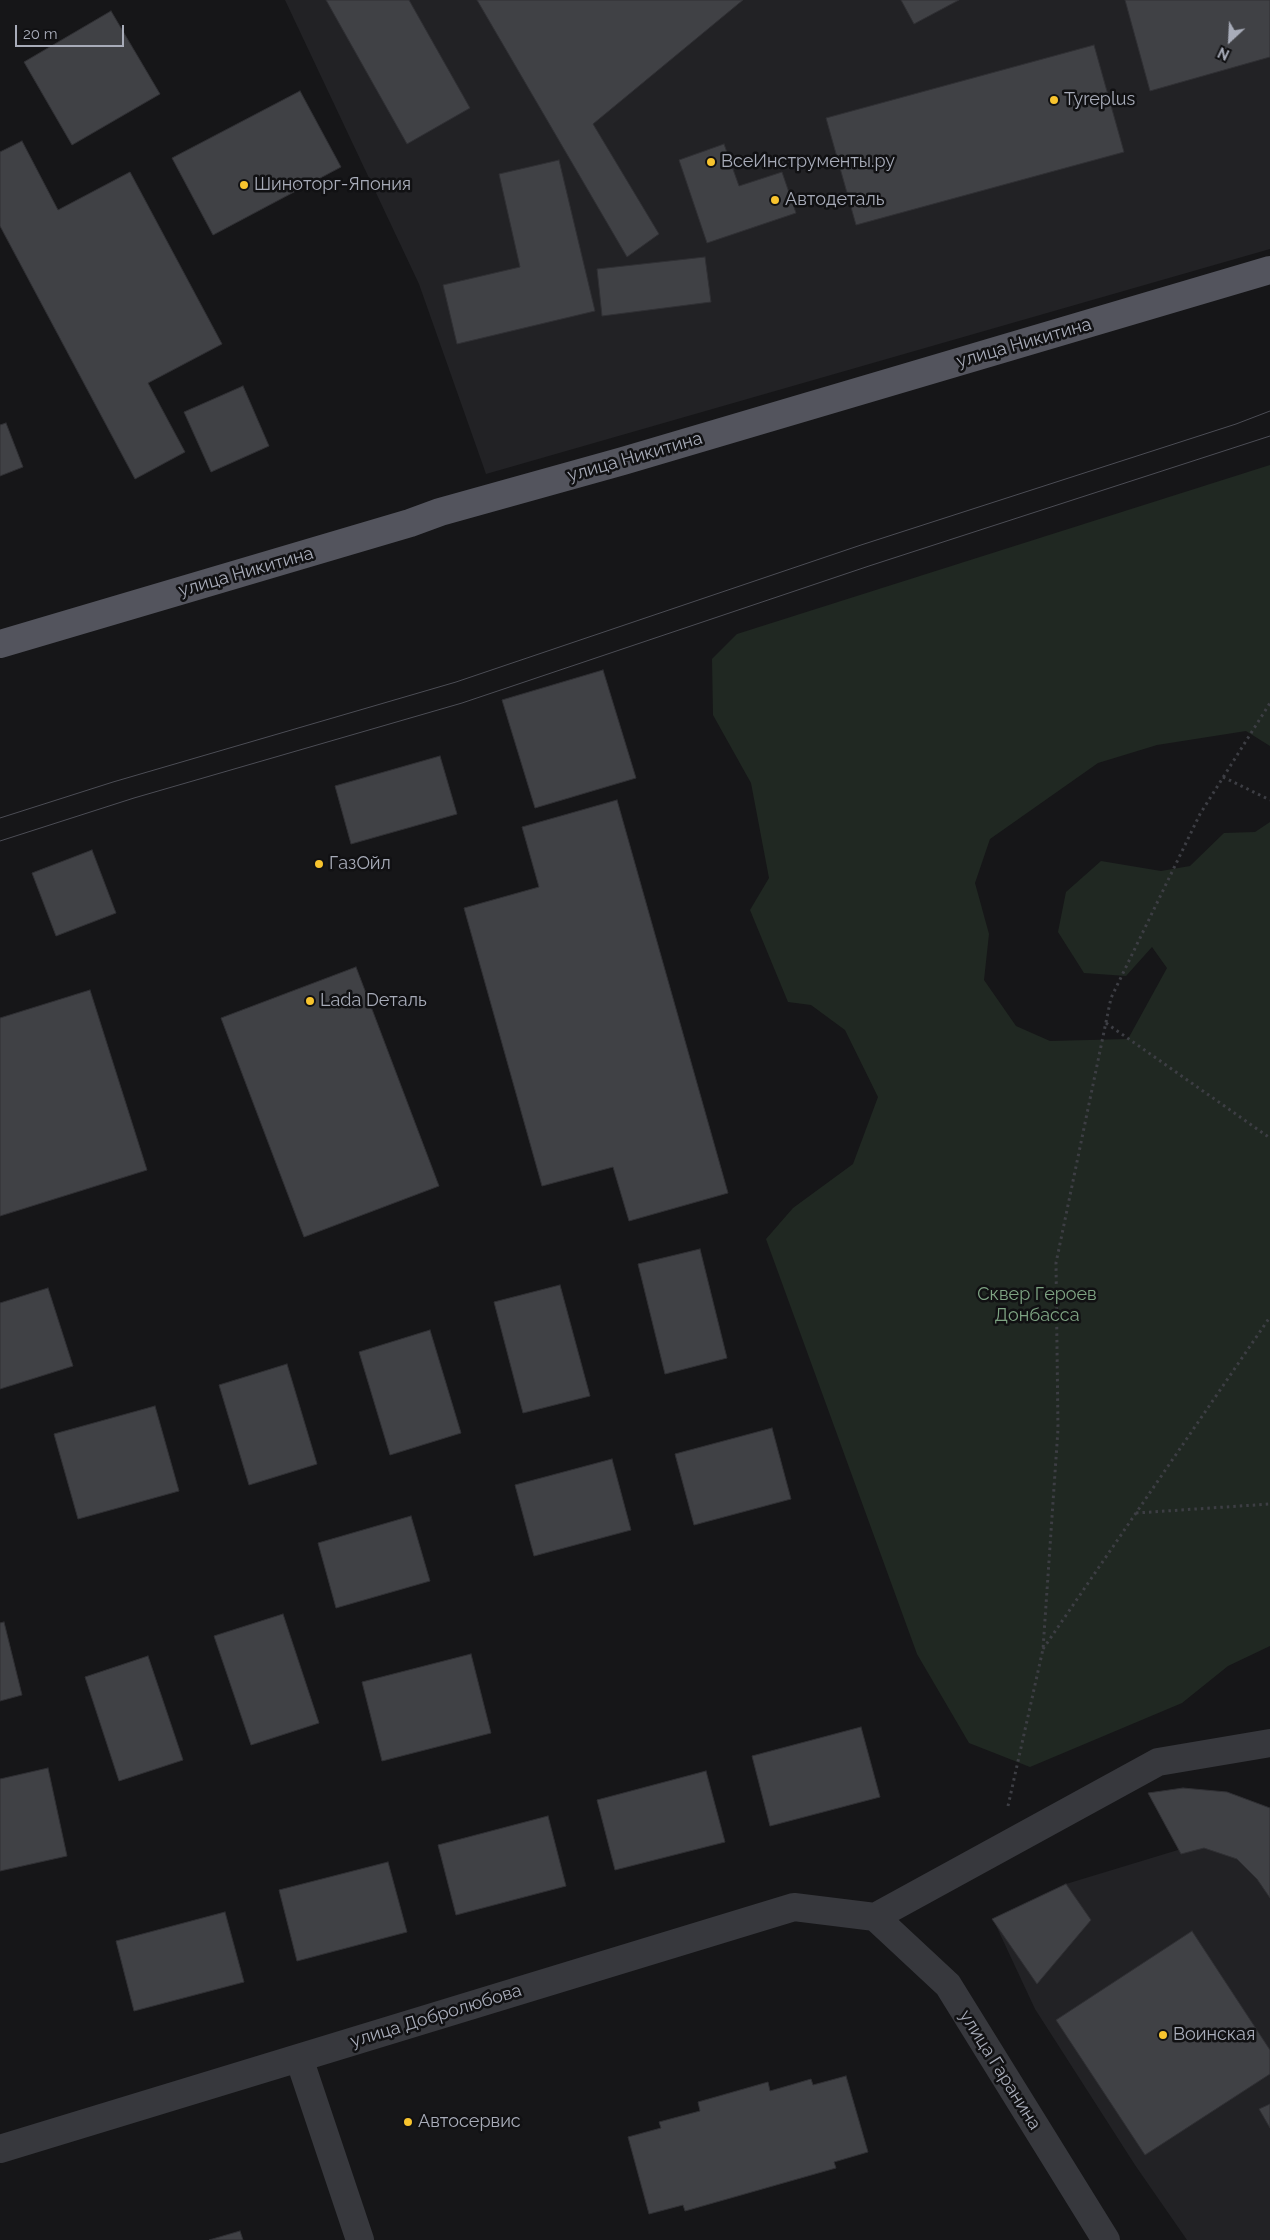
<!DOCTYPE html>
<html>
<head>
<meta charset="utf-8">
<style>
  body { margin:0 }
  #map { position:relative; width:1270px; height:2240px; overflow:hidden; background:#161618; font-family:Raleway,sans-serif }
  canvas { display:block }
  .north { position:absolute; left:1205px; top:15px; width:50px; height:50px; -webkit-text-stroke:4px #111113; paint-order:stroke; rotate:205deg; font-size:14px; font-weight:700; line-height:20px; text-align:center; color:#a8acb9 }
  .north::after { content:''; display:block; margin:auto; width:18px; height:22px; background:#a8acb9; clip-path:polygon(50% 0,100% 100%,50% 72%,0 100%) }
  .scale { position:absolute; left:15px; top:25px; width:109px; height:22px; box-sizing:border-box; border:2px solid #a8acb9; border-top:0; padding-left:6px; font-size:15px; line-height:18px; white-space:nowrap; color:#a8acb9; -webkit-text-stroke:4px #111113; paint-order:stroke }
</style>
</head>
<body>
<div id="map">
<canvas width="1270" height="2240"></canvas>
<div class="north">N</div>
<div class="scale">20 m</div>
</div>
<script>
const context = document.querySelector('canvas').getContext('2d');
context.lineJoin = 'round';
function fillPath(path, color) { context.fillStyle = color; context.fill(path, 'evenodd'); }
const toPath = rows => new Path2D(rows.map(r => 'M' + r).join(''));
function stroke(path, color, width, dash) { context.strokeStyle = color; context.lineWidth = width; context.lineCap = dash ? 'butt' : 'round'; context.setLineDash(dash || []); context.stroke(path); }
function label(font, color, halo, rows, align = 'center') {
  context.font = font + ' Raleway,sans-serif'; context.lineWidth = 5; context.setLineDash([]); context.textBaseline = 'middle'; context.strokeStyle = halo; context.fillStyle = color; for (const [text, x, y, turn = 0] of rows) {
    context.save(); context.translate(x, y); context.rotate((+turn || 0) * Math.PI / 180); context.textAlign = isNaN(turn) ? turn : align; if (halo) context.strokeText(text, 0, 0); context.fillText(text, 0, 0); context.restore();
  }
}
fillPath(toPath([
  [285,0,1270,0,1270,249,486,474,419,284],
  [1270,1822,1270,2240,1187,2240,1135,2165,1035,2009,993,1919,1066,1884]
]), '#222225');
fillPath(toPath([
  [1270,465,1270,746,1246,731,1157,745,1098,763,990,839,975,883,989,934,984,980,1016,1026,1050,1041,1128,1039,1167,968,1152,947,1126,976,1084,973,1058,932,1066,892,1101,861,1161,871,1190,866,1224,833,1255,832,1270,822,1270,1646,1228,1666,1182,1703,1030,1767,969,1743,917,1654,766,1239,793,1208,853,1164,878,1097,845,1030,811,1005,788,1002,750,910,769,878,751,783,713,715,712,659,737,634]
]), '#202822');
const building = toPath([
  [326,0,409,0,470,108,407,144,326,0],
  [477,0,743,0,593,124,659,234,627,257,477,0],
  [901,0,959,0,914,24,901,0],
  [1125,0,1270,0,1270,57,1150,91,1125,0],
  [111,11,160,94,72,145,24,62,111,11],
  [1094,45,1124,152,856,225,826,118,1094,45],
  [300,91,341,167,213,235,172,158,300,91],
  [22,141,58,210,130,172,222,344,148,383,185,452,135,479,0,226,0,152,22,141],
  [724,144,739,186,782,172,796,213,707,243,679,160,724,144],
  [559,160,595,311,457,344,443,285,520,267,499,174,559,160],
  [705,257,711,302,602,316,597,269,705,257],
  [243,386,269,446,211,472,184,412,243,386],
  [6,423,23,467,0,476,0,425,6,423],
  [603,670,636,778,535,808,502,700,603,670],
  [440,756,457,814,351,844,335,786,440,756],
  [617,800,728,1193,629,1221,613,1167,542,1186,464,908,539,887,522,827,617,800],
  [92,850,116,913,56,936,32,873,92,850],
  [356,967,439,1186,304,1237,221,1018,356,967],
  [90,990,147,1170,0,1216,0,1018,90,990],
  [700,1249,727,1358,665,1374,638,1264,700,1249],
  [560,1285,590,1396,523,1413,494,1302,560,1285],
  [48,1288,73,1366,0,1389,0,1303,48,1288],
  [430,1330,461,1433,390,1455,359,1352,430,1330],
  [287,1364,317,1464,249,1485,219,1385,287,1364],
  [155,1406,179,1491,78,1519,54,1434,155,1406],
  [772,1428,791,1499,694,1525,675,1454,772,1428],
  [612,1459,631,1530,534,1556,515,1485,612,1459],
  [411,1516,430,1581,336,1608,318,1543,411,1516],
  [283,1614,319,1723,251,1745,214,1636,283,1614],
  [4,1622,22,1695,0,1701,0,1623,4,1622],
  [471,1654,491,1733,382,1761,362,1682,471,1654],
  [148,1656,183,1760,119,1781,85,1677,148,1656],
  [861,1727,880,1797,770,1826,752,1756,861,1727],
  [48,1768,67,1856,0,1871,0,1779,48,1768],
  [706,1771,725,1842,615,1870,597,1800,706,1771],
  [1183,1788,1227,1792,1270,1808,1270,1898,1257,1879,1237,1859,1204,1848,1181,1854,1148,1793,1183,1788],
  [548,1816,566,1886,456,1915,438,1845,548,1816],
  [388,1862,407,1932,297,1961,279,1890,388,1862],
  [1066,1884,1091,1920,1037,1984,992,1919,1066,1884],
  [225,1912,244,1982,134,2011,116,1941,225,1912],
  [1192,1931,1270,2050,1270,2074,1145,2155,1056,2020,1192,1931],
  [846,2076,868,2152,834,2162,836,2168,685,2211,683,2205,649,2214,628,2137,661,2128,659,2122,700,2111,698,2102,768,2082,770,2091,811,2079,813,2085,846,2076],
  [1270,2104,1270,2128,1259,2109,1270,2104],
  [240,2231,243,2240,209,2240,240,2231]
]);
fillPath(building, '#404145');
stroke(building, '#303034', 1);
stroke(toPath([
  [1223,777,1270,800],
  [1106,1023,1270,1138],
  [1136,1513,1270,1504],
  [1043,1649,1270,1317],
  [1008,1806,1043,1649,1058,1429,1056,1263,1111,998,1200,814,1270,703]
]), '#3d3e44', 3, [2.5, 4]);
stroke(toPath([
  [875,1917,1158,1762,1270,1743],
  [875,1917,948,1985,1106,2240],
  [299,2058,360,2240],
  [0,2149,794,1907,875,1917]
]), '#37383d', 28);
stroke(toPath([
  [0,644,410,523,440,512,623,461,1270,270]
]), '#53545d', 28);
stroke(toPath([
  [0,818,113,782,456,682,861,545,1236,424,1270,411],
  [0,841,134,798,462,703,869,566,1270,436]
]), '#4c4d55', 1);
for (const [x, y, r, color] of [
  [1054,100,5,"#f8c42e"],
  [711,162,5,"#f8c42e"],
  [244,185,5,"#f8c42e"],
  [775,200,5,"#f8c42e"],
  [319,864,5,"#f8c42e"],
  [310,1001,5,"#f8c42e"],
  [1163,2035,5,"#f8c42e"],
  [408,2122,5,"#f8c42e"]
]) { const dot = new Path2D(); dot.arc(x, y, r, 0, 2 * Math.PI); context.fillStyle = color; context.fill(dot); stroke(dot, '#111113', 2); }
label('18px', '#a8acb9', '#111113', [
  ["Tyreplus",1064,100],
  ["ВсеИнструменты.ру",721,162],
  ["Шиноторг-Япония",254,185],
  ["Автодеталь",785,200],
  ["ГазОйл",329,864],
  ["Lada Dеталь",320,1001],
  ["Воинская",1173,2035],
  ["Автосервис",418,2122]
], 'left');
label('18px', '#a8acb9', '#111113', [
  ["улица Никитина",1024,343,-16],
  ["улица Никитина",635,457,-16],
  ["улица Никитина",246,572,-16],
  ["улица Добролюбова",436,2016,-17],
  ["улица Гаранина",1000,2070,58]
]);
label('18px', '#7ea483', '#111113', [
  ["Сквер Героев",1037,1295],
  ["Донбасса",1037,1316]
]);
</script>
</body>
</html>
